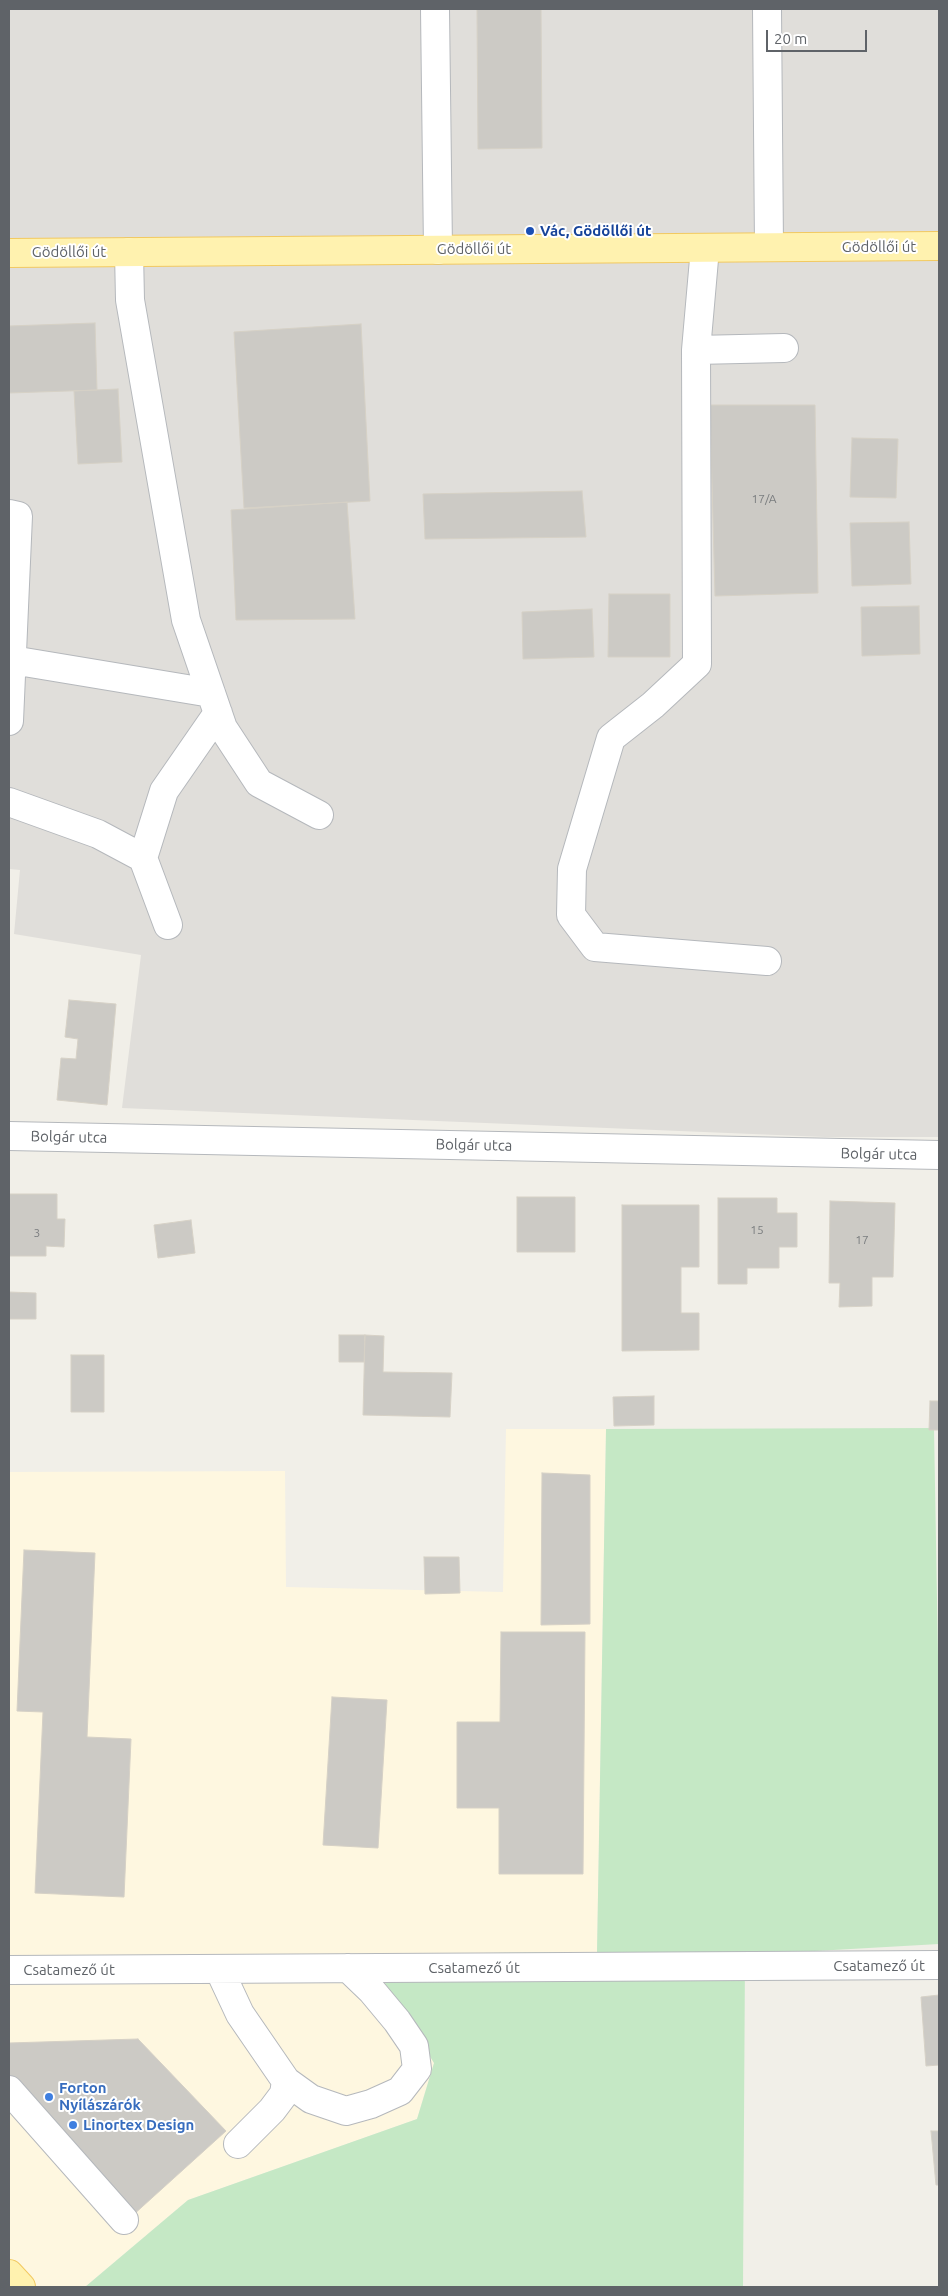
<!DOCTYPE html>
<html>
<head>
<meta charset="utf-8">
<style>
  body { margin:0 }
  #map { position:relative; width:948px; height:2296px; overflow:hidden; background:#f1efe8; font-family:Ubuntu,sans-serif }
  canvas { display:block }
  .frame { position:absolute; inset:0; border:10px solid #5f6368; pointer-events:none }
  .scale { position:absolute; left:766px; top:30px; width:101px; height:22px; box-sizing:border-box; border:2px solid #5f6368; border-top:0; padding-left:6px; font-size:15px; line-height:18px; white-space:nowrap; color:#5f6368; -webkit-text-stroke:4px #fff; paint-order:stroke }
</style>
</head>
<body>
<div id="map">
<canvas width="948" height="2296"></canvas>
<div class="frame"></div>
<div class="scale">20 m</div>
</div>
<script>
const context = document.querySelector('canvas').getContext('2d');
context.lineJoin = 'round';
function fillPath(path, color) { context.fillStyle = color; context.fill(path, 'evenodd'); }
const toPath = rows => new Path2D(rows.map(r => 'M' + r).join(''));
function stroke(path, color, width, dash) { context.strokeStyle = color; context.lineWidth = width; context.lineCap = dash ? 'butt' : 'round'; context.setLineDash(dash || []); context.stroke(path); }
function label(font, color, halo, rows, align = 'center') {
  context.font = font + ' Ubuntu,sans-serif'; context.lineWidth = 4; context.setLineDash([]); context.textBaseline = 'middle'; context.strokeStyle = halo; context.fillStyle = color; for (const [text, x, y, turn = 0] of rows) {
    context.save(); context.translate(x, y); context.rotate((+turn || 0) * Math.PI / 180); context.textAlign = isNaN(turn) ? turn : align; if (halo) context.strokeText(text, 0, 0); context.fillText(text, 0, 0); context.restore();
  }
}
fillPath(toPath([
  [506,1429,606,1429,597,1952,368,1954,434,2063,417,2119,188,2200,85,2287,9,2287,9,1472,285,1471,286,1587,503,1592]
]), '#fef7e0');
fillPath(toPath([
  [9,9,939,9,939,1137,825,1137,122,1108,141,955,14,934,20,870,9,869]
]), '#e0deda');
fillPath(toPath([
  [934,1428,939,1713,939,1944,745,1955,743,2287,85,2287,188,2200,417,2119,434,2063,367,1954,597,1952,606,1429]
]), '#c5e8c5');
const building = toPath([
  [477,9,541,9,542,148,478,149,477,9],
  [95,323,97,390,9,393,9,326,95,323],
  [361,324,370,501,244,508,234,332,361,324],
  [118,389,122,462,78,464,74,391,118,389],
  [710,405,815,405,818,593,715,596,710,405],
  [852,438,898,439,896,498,850,497,852,438],
  [582,491,586,537,425,539,423,494,582,491],
  [347,502,355,619,236,620,231,510,347,502],
  [909,522,911,584,852,586,850,523,909,522],
  [609,594,670,594,670,657,608,657,609,594],
  [919,606,920,654,862,656,861,607,919,606],
  [592,609,594,657,523,659,522,612,592,609],
  [69,1000,116,1004,107,1105,57,1100,61,1058,76,1059,78,1039,65,1037,69,1000],
  [9,1194,57,1194,57,1219,65,1219,64,1247,46,1246,46,1256,9,1256,9,1194],
  [517,1197,575,1197,575,1252,517,1252,517,1197],
  [718,1198,777,1198,777,1213,797,1213,797,1247,779,1247,779,1268,747,1268,747,1284,718,1284,718,1198],
  [830,1201,895,1203,893,1277,872,1277,872,1306,839,1307,840,1283,829,1283,830,1201],
  [622,1205,699,1205,699,1267,681,1267,681,1313,699,1313,699,1350,622,1351,622,1205],
  [191,1220,195,1253,158,1258,154,1225,191,1220],
  [9,1292,36,1293,36,1319,9,1319,9,1292],
  [339,1335,365,1335,364,1362,339,1362,339,1335],
  [365,1335,384,1336,383,1372,452,1373,450,1417,363,1415,365,1335],
  [71,1355,104,1355,104,1412,71,1412,71,1355],
  [654,1396,654,1425,614,1426,613,1397,654,1396],
  [930,1401,939,1401,939,1430,929,1430,930,1401],
  [542,1473,590,1475,590,1624,541,1625,542,1473],
  [24,1550,95,1553,87,1737,131,1739,124,1897,35,1893,43,1712,17,1711,24,1550],
  [424,1557,459,1557,460,1593,425,1594,424,1557],
  [501,1632,585,1632,583,1874,499,1874,499,1808,457,1808,457,1722,500,1722,501,1632],
  [332,1697,387,1700,378,1848,323,1845,332,1697],
  [939,1995,939,2065,926,2066,921,1997,939,1995],
  [138,2039,226,2131,132,2216,9,2080,9,2043,138,2039],
  [931,2131,939,2131,939,2185,936,2185,931,2131]
]);
fillPath(building, '#cccac5');
stroke(building, '#d6d1c6', 1);
const minor = toPath([
  [435,9,438,250],
  [767,9,769,247],
  [705,248,696,350,697,664,653,705,611,738,572,869,571,915,595,947,767,961],
  [129,252,130,300,186,620,223,728,259,783,319,815],
  [696,350,784,348],
  [9,514,18,516,9,721],
  [12,660,211,693],
  [9,802,98,834,143,858,168,925],
  [143,858,164,791,218,713],
  [9,1136,939,1155],
  [219,1969,240,2014,286,2081,284,2094,272,2110,238,2144],
  [9,1970,939,1965],
  [286,2081,311,2099,346,2111,371,2104,400,2091,417,2069,414,2046,397,2021,372,1991,348,1968],
  [9,2090,124,2220]
]);
const major = toPath([
  [9,253,939,246],
  [9,2274,21,2287]
]);
stroke(minor, '#b5b8bc', 30);
stroke(major, '#f2c960', 30);
stroke(minor, '#fff', 28);
stroke(major, '#fff2af', 28);
for (const [x, y, r, color] of [
  [530,231,5,"#1a4fb4"],
  [49,2097,5,"#3f7fe0"],
  [73,2125,5,"#3f7fe0"]
]) { const dot = new Path2D(); dot.arc(x, y, r, 0, 2 * Math.PI); context.fillStyle = color; context.fill(dot); stroke(dot, '#fff', 2); }
label('12px', '#7a7d7f', null, [
  ["17/A",764,499],
  ["15",757,1230],
  ["3",37,1233],
  ["17",862,1240]
]);
label('bold 15px', '#164399', '#fff', [
  ["Vác, Gödöllői út",540,231]
], 'left');
label('15px', '#5f6368', '#fff', [
  ["Gödöllői út",879,247],
  ["Gödöllői út",474,249],
  ["Gödöllői út",69,252],
  ["Bolgár utca",69,1137,1],
  ["Bolgár utca",474,1145,1],
  ["Bolgár utca",879,1154,1],
  ["Csatamező út",879,1966],
  ["Csatamező út",474,1968],
  ["Csatamező út",69,1970]
]);
label('bold 15px', '#366cbe', '#fff', [
  ["Forton",59,2088],
  ["Nyílászárók",59,2105],
  ["Linortex Design",83,2125]
], 'left');
</script>
</body>
</html>
